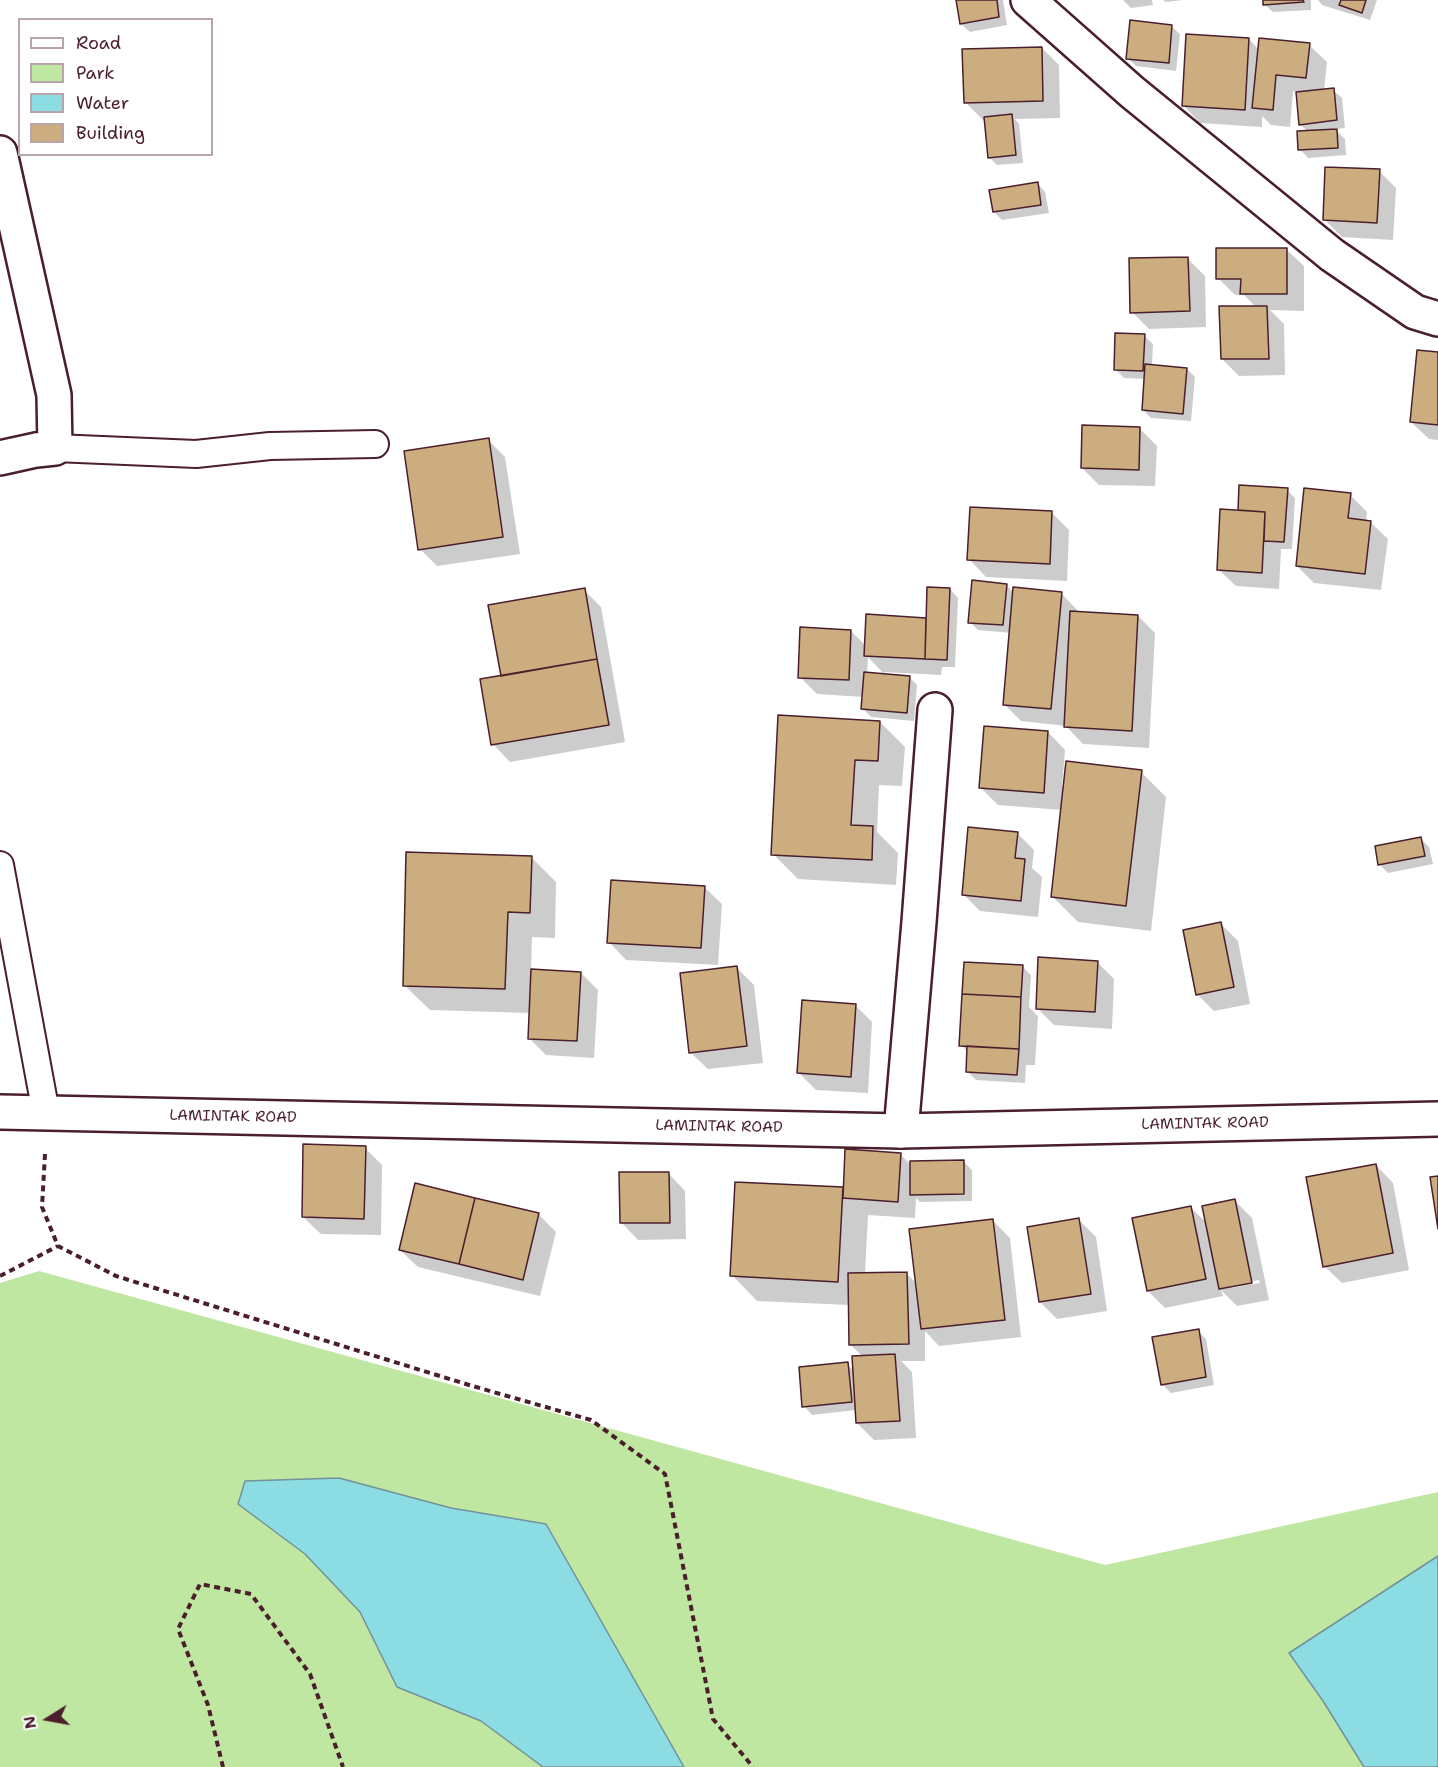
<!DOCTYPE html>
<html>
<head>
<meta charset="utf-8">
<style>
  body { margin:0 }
  #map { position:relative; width:1438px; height:1767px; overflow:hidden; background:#fff; font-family:"Shantell Sans",sans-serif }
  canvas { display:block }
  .legend { position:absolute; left:18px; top:18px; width:195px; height:138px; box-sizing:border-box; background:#fff; border:2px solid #b7a5aa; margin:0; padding:8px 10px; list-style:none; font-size:18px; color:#4a1f2b }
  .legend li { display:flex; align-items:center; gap:12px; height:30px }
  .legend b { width:30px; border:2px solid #b7a5aa }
  .north { position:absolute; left:18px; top:1689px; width:60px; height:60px; -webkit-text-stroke:4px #fff; paint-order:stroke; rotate:259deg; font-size:16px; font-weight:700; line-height:24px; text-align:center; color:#4a1f2b }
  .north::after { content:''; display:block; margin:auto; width:21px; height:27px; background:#4a1f2b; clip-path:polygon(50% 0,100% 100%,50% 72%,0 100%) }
</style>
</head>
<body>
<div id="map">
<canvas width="1438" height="1767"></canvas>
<ul class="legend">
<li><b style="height:8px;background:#fff"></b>Road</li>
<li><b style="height:16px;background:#c0e7a2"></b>Park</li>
<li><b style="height:16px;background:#8cdde3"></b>Water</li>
<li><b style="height:16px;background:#cbad80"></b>Building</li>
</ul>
<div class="north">N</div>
</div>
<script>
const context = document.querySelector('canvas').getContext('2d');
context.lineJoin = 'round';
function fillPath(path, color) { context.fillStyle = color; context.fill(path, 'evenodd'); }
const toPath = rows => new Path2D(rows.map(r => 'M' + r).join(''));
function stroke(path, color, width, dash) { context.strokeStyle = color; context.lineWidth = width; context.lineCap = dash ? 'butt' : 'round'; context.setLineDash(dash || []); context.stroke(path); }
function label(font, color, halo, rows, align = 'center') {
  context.font = font + ' "Shantell Sans",sans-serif'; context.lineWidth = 5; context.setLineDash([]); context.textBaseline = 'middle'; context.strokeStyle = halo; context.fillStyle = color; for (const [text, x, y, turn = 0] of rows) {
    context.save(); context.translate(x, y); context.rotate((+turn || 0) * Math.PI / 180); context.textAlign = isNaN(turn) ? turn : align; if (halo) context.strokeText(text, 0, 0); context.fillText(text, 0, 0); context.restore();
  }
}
fillPath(toPath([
  [39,1271,1105,1565,1438,1492,1438,1767,0,1767,0,1283]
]), '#c0e7a2');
const water = toPath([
  [339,1478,451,1508,546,1524,684,1767,543,1767,481,1721,397,1687,360,1612,305,1554,238,1504,245,1481,339,1478],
  [1438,1556,1438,1767,1364,1767,1323,1701,1289,1653,1438,1556]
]);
fillPath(water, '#8cdde3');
stroke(water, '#729199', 1.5);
fillPath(toPath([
  [958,0,1003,0,1007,25,970,32,961,24],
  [1123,0,1152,0,1153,5,1131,8],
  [1163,0,1183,0,1166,2],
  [1264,0,1311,0,1311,10,1273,12,1264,4],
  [1318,0,1377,0,1370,20,1322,5],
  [1171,26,1180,34,1176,71,1136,66,1128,58],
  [1249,39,1259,50,1309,45,1327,62,1324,91,1333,90,1342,98,1345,128,1335,129,1345,139,1346,155,1308,158,1300,149,1308,132,1300,124,1297,92,1293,91,1290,127,1271,125,1262,116,1262,127,1200,123,1183,105],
  [1042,48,1059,65,1060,118,1015,119,1019,124,1023,163,997,165,989,157,985,120,983,120,966,103],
  [1379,171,1396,188,1393,240,1342,237,1325,220],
  [1037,183,1045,192,1049,213,1002,220,994,212],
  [1286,249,1304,266,1304,311,1270,310,1284,324,1285,375,1239,376,1222,359,1256,307,1244,295,1235,295,1218,278],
  [1187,258,1205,276,1206,327,1149,329,1132,312],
  [1144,336,1153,344,1152,366,1187,369,1195,377,1191,421,1151,418,1143,410,1146,379,1124,378,1115,369],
  [1438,354,1438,440,1429,439,1411,422],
  [1139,428,1157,446,1155,486,1099,485,1082,468],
  [488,440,505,457,520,554,437,566,420,549],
  [1240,487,1287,490,1295,498,1292,549,1281,549,1279,589,1236,586,1218,569,1239,511],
  [1350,495,1367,512,1366,522,1370,522,1388,539,1381,590,1314,583,1297,566],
  [1052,513,1069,530,1067,581,986,577,969,559],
  [1006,585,1014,593,1061,593,1078,611,1078,613,1138,616,1155,633,1149,748,1083,744,1066,726,1021,721,1004,704,1011,633,978,630,970,622],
  [950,589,958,598,955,667,942,667,941,675,884,672,884,674,868,657,867,674,909,677,917,685,914,721,871,717,863,709,864,697,817,694,800,677,851,631,866,646,867,616,928,619],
  [584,590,601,607,625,742,510,762,493,744,502,677],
  [880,722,905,747,902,786,879,785,877,832,898,853,896,885,798,879,773,854],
  [1048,732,1065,750,1062,786,1141,772,1166,797,1151,931,1078,922,1053,897,1062,810,998,805,981,788],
  [1017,833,1034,850,1032,868,1042,877,1038,917,980,911,963,894],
  [1421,839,1429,847,1433,864,1388,873,1380,865],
  [531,857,556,882,555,938,532,937,531,970,581,973,598,990,594,1058,546,1055,529,1038,530,1013,430,1010,404,985],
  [704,887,722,904,718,965,626,960,609,942],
  [1221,924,1238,941,1250,1004,1214,1011,1197,994],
  [1097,962,1114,979,1112,1029,1054,1025,1037,1008],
  [1022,966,1031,975,1029,1007,1038,1016,1035,1065,1026,1065,1025,1083,976,1080,968,1072,969,1053,961,1045],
  [737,968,754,985,763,1063,708,1069,690,1052],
  [855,1005,872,1022,868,1093,816,1090,799,1073],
  [365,1148,382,1165,381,1235,321,1234,303,1217],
  [900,1154,912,1166,963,1161,972,1170,972,1201,920,1202,916,1198,915,1218,868,1215,865,1274,907,1274,917,1284,993,1221,1010,1238,1021,1337,939,1346,925,1331,925,1361,901,1361,912,1372,916,1438,874,1440,857,1423,856,1410,812,1415,804,1406,847,1364,854,1371,863,1357,851,1345,850,1305,757,1301,732,1275,842,1189,845,1191],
  [1376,1165,1393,1183,1409,1270,1342,1283,1324,1266],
  [668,1173,685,1191,686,1239,638,1240,621,1222],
  [1235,1201,1252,1218,1269,1300,1237,1306,1221,1290,1223,1296,1165,1308,1148,1291,1191,1208,1207,1223],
  [1259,1280,1260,1283,1231,1288,1231,1285],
  [539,1215,556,1232,540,1296,418,1267,400,1250],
  [1079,1220,1096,1237,1107,1311,1057,1319,1040,1302],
  [1198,1331,1206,1339,1214,1385,1171,1393,1162,1384]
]), '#0003');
const building = toPath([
  [956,0,997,0,999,17,960,24,956,0],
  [1263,0,1303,0,1304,2,1263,5,1263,0],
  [1341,0,1366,0,1362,13,1339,5,1341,0],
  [1130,20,1172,25,1169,63,1126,59,1130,20],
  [1186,34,1249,38,1245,110,1182,106,1186,34],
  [1259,38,1310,43,1306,78,1276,75,1273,110,1252,108,1259,38],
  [1042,47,1043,101,964,103,962,49,1042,47],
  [1334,88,1337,120,1299,125,1296,92,1334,88],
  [1012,114,1016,155,988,158,984,117,1012,114],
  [1337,129,1338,148,1298,150,1297,131,1337,129],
  [1325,167,1380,169,1377,223,1323,220,1325,167],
  [1038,182,1041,205,993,212,989,190,1038,182],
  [1216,248,1287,248,1287,294,1240,294,1241,279,1216,279,1216,248],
  [1188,257,1190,311,1130,313,1129,258,1188,257],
  [1219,306,1267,306,1269,359,1221,359,1219,306],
  [1115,333,1145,334,1143,371,1114,370,1115,333],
  [1417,350,1438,352,1438,425,1410,422,1417,350],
  [1145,364,1187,368,1183,414,1142,410,1145,364],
  [1082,425,1140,427,1139,470,1081,468,1082,425],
  [489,438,503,537,418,550,404,451,489,438],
  [1239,485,1288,488,1284,542,1264,541,1265,512,1238,510,1239,485],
  [1304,488,1351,493,1348,518,1371,521,1365,574,1296,566,1304,488],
  [970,507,1052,511,1050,564,967,560,970,507],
  [1220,509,1265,512,1262,573,1217,570,1220,509],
  [972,580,1007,584,1003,625,968,623,972,580],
  [927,587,950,588,947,660,925,659,927,587],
  [1013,587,1062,592,1051,709,1003,705,1013,587],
  [585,588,597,659,501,676,488,605,585,588],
  [1070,611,1138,615,1132,731,1064,727,1070,611],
  [866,614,926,618,925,659,864,656,866,614],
  [800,627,851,630,849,680,798,678,800,627],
  [597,659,609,725,491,745,480,679,597,659],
  [864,672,910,676,907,713,861,709,864,672],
  [778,715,880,721,878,761,855,760,851,825,873,826,872,860,771,855,778,715],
  [984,726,1048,731,1044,793,979,788,984,726],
  [1066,761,1142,770,1126,906,1051,897,1066,761],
  [968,827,1018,832,1015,858,1025,859,1021,901,962,895,968,827],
  [1421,837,1425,856,1378,865,1375,846,1421,837],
  [406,852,532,856,530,913,508,912,505,989,403,986,406,852],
  [611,880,705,886,701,948,607,943,611,880],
  [1221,922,1234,987,1196,995,1183,930,1221,922],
  [1038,957,1098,961,1095,1012,1036,1009,1038,957],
  [964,962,1023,965,1021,997,962,994,964,962],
  [737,966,747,1046,689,1053,680,973,737,966],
  [531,969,581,972,577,1041,528,1039,531,969],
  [962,994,1021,997,1019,1049,959,1046,962,994],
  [802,1000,856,1004,851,1077,797,1073,802,1000],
  [967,1046,1019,1049,1017,1075,966,1072,967,1046],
  [303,1144,366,1146,364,1219,302,1217,303,1144],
  [845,1149,901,1153,898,1202,843,1198,845,1149],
  [964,1160,964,1194,910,1195,910,1161,964,1160],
  [1376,1164,1393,1253,1323,1267,1306,1177,1376,1164],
  [619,1172,669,1172,670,1223,620,1223,619,1172],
  [1438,1176,1438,1229,1430,1177,1438,1176],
  [735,1182,843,1187,838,1282,730,1276,735,1182],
  [415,1183,475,1198,459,1264,399,1250,415,1183],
  [475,1198,539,1213,523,1280,459,1264,475,1198],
  [1235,1199,1252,1283,1219,1289,1202,1206,1235,1199],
  [1191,1206,1206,1279,1147,1291,1132,1218,1191,1206],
  [1079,1218,1091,1294,1039,1302,1027,1227,1079,1218],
  [993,1219,1005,1320,921,1329,909,1229,993,1219],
  [907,1272,909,1344,849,1345,848,1273,907,1272],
  [1199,1329,1206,1377,1161,1385,1152,1337,1199,1329],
  [895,1354,900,1421,856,1423,852,1356,895,1354],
  [848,1362,852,1402,802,1407,799,1367,848,1362]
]);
fillPath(building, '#cbad80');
stroke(building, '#4a1f2b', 1.5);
const lane = toPath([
  [55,448,196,454,270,446,375,444],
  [0,865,46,1113]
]);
const street = toPath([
  [1028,0,1132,92,1332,255,1415,312,1438,319],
  [0,153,54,395,55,448,36,450,0,458],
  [901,1131,919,922,935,710]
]);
const secondary = toPath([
  [0,1112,901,1131,1438,1119]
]);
stroke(lane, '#4a1f2b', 30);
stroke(street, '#4a1f2b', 38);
stroke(secondary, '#4a1f2b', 38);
stroke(toPath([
  [45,1154,42,1207,58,1246,116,1276,469,1385,591,1420,665,1474,713,1719,753,1767],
  [0,1276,58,1246],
  [223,1767,208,1705,178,1629,200,1584,251,1594,310,1674,343,1767]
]), '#4a1f2b', 4, [6, 4.5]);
stroke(lane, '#fff', 26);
stroke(street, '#fff', 33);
stroke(secondary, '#fff', 33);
label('15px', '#4a1f2b', '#fff', [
  ["LAMINTAK ROAD",233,1117,1],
  ["LAMINTAK ROAD",1205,1124,-1],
  ["LAMINTAK ROAD",719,1127,1]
]);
</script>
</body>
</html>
